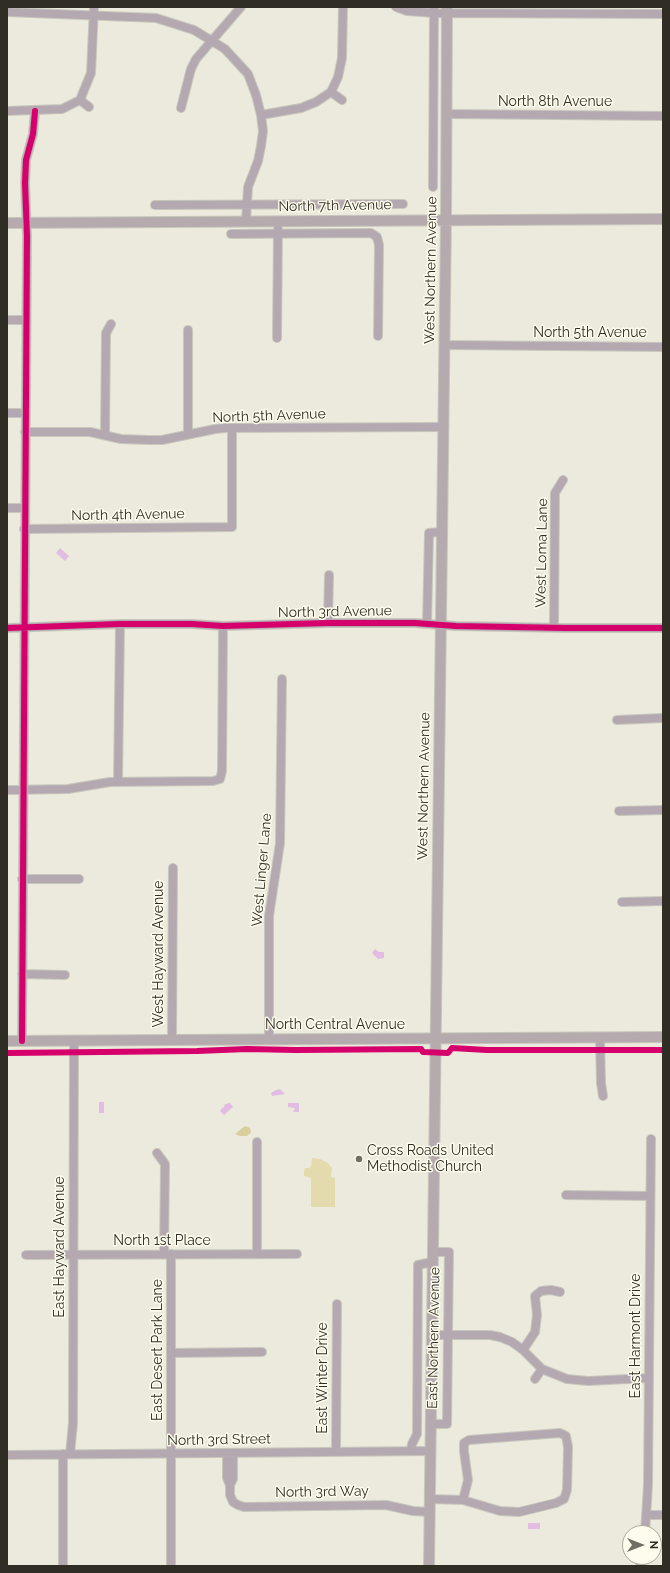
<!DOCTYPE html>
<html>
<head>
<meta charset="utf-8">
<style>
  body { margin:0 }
  #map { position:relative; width:670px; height:1573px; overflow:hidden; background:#eceadc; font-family:Raleway,sans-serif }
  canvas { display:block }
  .frame { position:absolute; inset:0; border:8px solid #2f2d24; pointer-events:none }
  .north { position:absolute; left:622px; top:1525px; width:40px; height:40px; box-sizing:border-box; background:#fefcec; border:1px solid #aba99c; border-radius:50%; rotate:90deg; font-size:11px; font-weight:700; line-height:16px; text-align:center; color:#2f2d24 }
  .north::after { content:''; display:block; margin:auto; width:14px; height:18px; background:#716f64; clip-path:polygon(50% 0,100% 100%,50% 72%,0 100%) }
</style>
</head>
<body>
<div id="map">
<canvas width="670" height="1573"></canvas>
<div class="frame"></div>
<div class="north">N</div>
</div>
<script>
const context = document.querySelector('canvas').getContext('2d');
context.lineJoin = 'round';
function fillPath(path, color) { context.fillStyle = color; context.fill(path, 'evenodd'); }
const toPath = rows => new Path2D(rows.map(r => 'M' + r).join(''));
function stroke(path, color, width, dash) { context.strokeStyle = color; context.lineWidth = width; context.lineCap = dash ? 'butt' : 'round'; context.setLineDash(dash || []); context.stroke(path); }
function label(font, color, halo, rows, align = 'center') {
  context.font = font + ' Raleway,sans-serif'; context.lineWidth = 3; context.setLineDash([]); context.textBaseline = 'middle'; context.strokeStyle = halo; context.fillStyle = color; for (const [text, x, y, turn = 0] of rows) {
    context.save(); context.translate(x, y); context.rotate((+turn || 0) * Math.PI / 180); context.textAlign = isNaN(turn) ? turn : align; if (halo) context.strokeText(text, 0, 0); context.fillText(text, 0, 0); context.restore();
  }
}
fillPath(toPath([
  [312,1158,320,1159,328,1163,332,1168,331,1177,335,1178,335,1207,311,1207,311,1178,304,1176,304,1170,305,1168,309,1168,311,1166]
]), '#e3dbad');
fillPath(toPath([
  [245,1126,250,1128,251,1133,249,1134,247,1136,240,1136,235,1134]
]), '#d8cf9d');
fillPath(toPath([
  [60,548,69,556,65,561,56,553],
  [375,949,379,952,384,952,384,958,378,959,372,953],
  [276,1090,280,1089,285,1094,272,1096,271,1093],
  [99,1102,104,1102,104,1113,99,1113],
  [230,1103,233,1107,224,1115,220,1111,221,1109,224,1107,225,1104],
  [288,1103,299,1103,299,1112,293,1112,295,1108,288,1107],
  [528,1523,540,1523,540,1529,528,1529]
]), '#e2bce2');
const minor = toPath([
  [396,7,407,11,434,13,663,14],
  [7,12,156,18,194,30,225,49,248,74,256,95,261,115,263,131,261,146,258,161,248,187,246,221],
  [331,92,342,100],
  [80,100,89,107],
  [181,108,191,69,196,59,241,7],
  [7,111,62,109,80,100,91,73,94,7],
  [447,114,663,116],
  [261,115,301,108,316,102,331,92,338,77,342,58,343,7],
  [433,187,434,7],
  [155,205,403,204],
  [231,234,371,233,377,237,379,245,378,336],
  [7,320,26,320],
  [277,338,278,229],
  [444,345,663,347],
  [7,413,25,413],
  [25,432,90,432,121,439,148,440,162,440,215,429,226,428,443,427],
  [188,434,188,330],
  [105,435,106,333,111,324],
  [7,508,24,508],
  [24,529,232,527,232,428],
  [328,623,329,575],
  [427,624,429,533,441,532],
  [554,627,555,493,563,480],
  [7,628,120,624,192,624,223,626,328,623,415,623,456,626,566,628,663,628],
  [617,720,663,718],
  [118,781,120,624],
  [7,790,68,789,110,782,213,781,220,779,222,771,223,626],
  [619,811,663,810],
  [22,879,79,879],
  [622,902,663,901],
  [22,974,65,975],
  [600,1038,601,1083,603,1096],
  [269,1039,269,916,280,843,282,679],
  [172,1040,173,868],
  [22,1041,27,236,25,183,26,160,33,134,35,111],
  [157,1153,165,1164,164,1254],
  [566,1195,650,1196],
  [257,1254,257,1142],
  [26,1255,297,1254],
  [431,1335,490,1335,500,1337,512,1342,523,1350,542,1369,567,1379,588,1381,648,1378],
  [523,1350,535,1332,537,1315,535,1296,541,1291,551,1290,560,1292],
  [171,1353,262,1352],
  [535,1379,542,1369],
  [431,1424,447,1424,448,1335,449,1252,432,1252],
  [411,1451,412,1444,417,1434,418,1265,432,1262],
  [336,1452,337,1304],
  [227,1453,227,1478,230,1485,230,1495,233,1502,238,1505,244,1507,386,1505,413,1511,429,1512],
  [70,1454,73,1423,74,1040],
  [7,1455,430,1451],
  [230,1485,233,1479,233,1453],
  [430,1499,463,1500,500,1511,519,1512,556,1503,564,1499,567,1490,568,1447,566,1436,560,1433,469,1440,464,1443,464,1451,468,1480,463,1500],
  [647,1515,663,1515],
  [645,1533,648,1485,651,1139],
  [63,1566,63,1454],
  [171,1566,171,1254],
  [640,1566,643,1557]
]);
const major = toPath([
  [7,223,663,219],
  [7,1041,663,1037],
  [429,1566,446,219,447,7]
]);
stroke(minor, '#c8c7bd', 10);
stroke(major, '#c8c7bd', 12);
stroke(minor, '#b4a9b1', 8);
stroke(major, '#b5abae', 10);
stroke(toPath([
  [7,628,120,624,192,624,223,626,328,623,415,623,456,626,566,628,663,628],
  [22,1041,27,236,25,183,26,160,33,134,35,111],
  [7,1053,197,1051,247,1049,296,1050,421,1049,423,1052,448,1053,452,1048,487,1050,663,1050]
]), '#d6006c', 6);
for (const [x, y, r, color] of [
  [359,1159,4,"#716f64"]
]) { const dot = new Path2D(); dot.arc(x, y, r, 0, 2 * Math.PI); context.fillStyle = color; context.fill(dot); stroke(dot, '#fefcec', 1.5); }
label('14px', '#2f2d24', '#fefcec', [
  ["North 8th Avenue",555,102],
  ["North 7th Avenue",335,206,-1],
  ["West Northern Avenue",431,270,-89],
  ["North 5th Avenue",590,333],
  ["North 5th Avenue",269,416,-2],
  ["North 4th Avenue",128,515,-1],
  ["West Loma Lane",542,553,-89],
  ["North 3rd Avenue",335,612,-1],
  ["West Northern Avenue",424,786,-89],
  ["West Linger Lane",262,870,-85],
  ["West Hayward Avenue",159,954,-90],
  ["North Central Avenue",335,1025],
  ["North 1st Place",162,1241],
  ["East Hayward Avenue",60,1247,-90],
  ["East Harmont Drive",636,1336,-90],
  ["East Northern Avenue",434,1338,-89],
  ["East Desert Park Lane",158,1350,-90],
  ["East Winter Drive",323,1378,-90],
  ["North 3rd Street",219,1440,-1],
  ["North 3rd Way",322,1492,-1]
]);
label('14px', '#2f2d24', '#fefcec', [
  ["Cross Roads United",367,1151],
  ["Methodist Church",367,1167]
], 'left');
</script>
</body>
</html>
